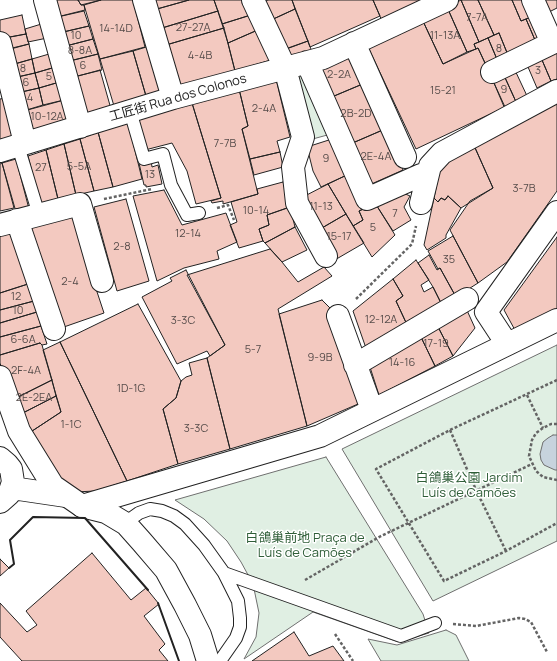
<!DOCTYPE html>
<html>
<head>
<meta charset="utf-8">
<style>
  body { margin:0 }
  canvas { display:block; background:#fff }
</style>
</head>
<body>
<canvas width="557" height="661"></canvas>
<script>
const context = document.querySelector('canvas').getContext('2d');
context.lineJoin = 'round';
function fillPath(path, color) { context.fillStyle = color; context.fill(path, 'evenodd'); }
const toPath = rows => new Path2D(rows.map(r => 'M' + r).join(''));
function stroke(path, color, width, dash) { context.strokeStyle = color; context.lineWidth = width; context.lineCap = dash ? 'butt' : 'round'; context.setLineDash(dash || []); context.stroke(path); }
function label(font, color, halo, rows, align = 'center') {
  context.font = font + ' Manrope,"Noto Sans SC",sans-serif'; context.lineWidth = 3; context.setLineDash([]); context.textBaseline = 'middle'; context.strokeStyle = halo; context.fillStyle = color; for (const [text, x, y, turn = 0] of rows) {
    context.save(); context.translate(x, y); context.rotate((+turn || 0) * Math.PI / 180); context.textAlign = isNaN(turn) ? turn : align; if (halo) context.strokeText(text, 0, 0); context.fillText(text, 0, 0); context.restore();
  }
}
const green = toPath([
  [304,72,331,134,309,140,293,75,304,72],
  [557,345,557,541,433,601,342,449,557,345],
  [326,457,423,614,429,633,398,642,313,612,244,659,256,637,259,613,253,584,241,562,227,541,204,519,175,500,326,457],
  [446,630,456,635,469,661,381,661,368,639,397,645,446,630]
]);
fillPath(green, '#e0efe3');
stroke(green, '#6f6f6f', 1);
const water = toPath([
  [553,435,557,435,557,470,555,470,544,465,541,460,540,454,543,442,548,438,553,435]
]);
fillPath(water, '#c7d3dd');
stroke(water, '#6f6f6f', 1);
const building = toPath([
  [54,0,78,0,81,5,84,5,85,10,53,18,54,0],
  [78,0,101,0,81,5,78,0],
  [101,0,133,0,145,47,100,59,84,5,101,0],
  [155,0,189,0,157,9,155,0],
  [189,0,214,0,218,11,162,28,157,9,189,0],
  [214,0,248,0,254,14,222,24,214,0],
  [268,0,292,0,295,9,269,21,261,3,268,0],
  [292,0,373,0,380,16,310,47,292,0],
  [373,0,423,0,382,21,373,0],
  [461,0,479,42,474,44,476,49,467,52,447,7,461,0],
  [462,0,478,0,494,35,479,42,461,0,462,0],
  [478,0,512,0,521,21,526,19,538,47,510,60,499,33,494,35,478,0],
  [512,0,530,0,536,15,521,21,512,0],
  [536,0,557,0,557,8,543,15,536,0],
  [447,7,467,52,443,64,422,19,447,7],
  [295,9,308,41,281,51,269,21,295,9],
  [84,11,89,26,59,33,53,18,84,11],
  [218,11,224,28,166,45,162,28,218,11],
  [254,14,260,29,228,43,222,24,254,14],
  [22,15,26,34,4,38,0,33,0,20,22,15],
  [536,15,548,42,538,47,526,19,536,15],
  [422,19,443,64,478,48,505,107,416,149,367,45,422,19],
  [48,22,52,37,28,42,25,29,48,22],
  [89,26,93,39,62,47,59,33,89,26],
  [224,28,235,71,178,87,166,45,224,28],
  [260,29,274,59,235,71,228,43,260,29],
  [499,33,510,60,499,64,488,38,499,33],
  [26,34,29,44,8,49,5,38,26,34],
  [488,38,499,64,488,69,478,48,476,49,474,44,488,38],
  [93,39,98,54,66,62,62,47,93,39],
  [308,41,312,52,291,58,288,48,308,41],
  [29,44,32,59,11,65,7,50,29,44],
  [153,45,166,91,146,96,133,51,153,45],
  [557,45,557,79,551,81,539,53,557,45],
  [133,51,146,96,114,106,100,59,133,51],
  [56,52,59,66,35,73,32,59,56,52],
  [539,53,551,81,537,88,525,60,539,53],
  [98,54,102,70,69,78,65,62,98,54],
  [353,56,365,83,327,99,314,70,353,56],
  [32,59,35,73,13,78,11,65,32,59],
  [59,66,63,81,39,88,35,73,59,66],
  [513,66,528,98,517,104,502,71,513,66],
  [100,70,111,109,81,117,71,78,100,70],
  [502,71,517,104,505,109,491,76,502,71],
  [35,73,39,88,17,93,13,78,35,73],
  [276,79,290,137,277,141,280,152,250,159,242,129,248,126,239,89,276,79],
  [63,81,68,99,43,105,39,88,63,81],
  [365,83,385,129,348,145,327,99,365,83],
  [39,88,43,105,20,112,17,93,39,88],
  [239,89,248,126,242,129,258,194,223,204,223,201,212,203,211,201,221,198,192,103,239,89],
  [557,95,557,191,507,262,478,283,450,230,470,201,493,188,472,141,557,95],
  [10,97,18,136,0,140,0,99,10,97],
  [68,99,73,122,26,135,20,112,68,99],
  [192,103,221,198,196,204,187,171,172,143,145,150,136,120,192,103],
  [128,122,142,179,113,187,98,132,128,122],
  [385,129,403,170,367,186,348,145,385,129],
  [98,132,113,187,94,191,80,139,98,132],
  [80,139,94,191,76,195,64,144,80,139],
  [332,139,349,174,321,187,313,171,307,147,332,139],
  [472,141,493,188,461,208,448,196,445,200,441,198,438,202,434,198,440,168,472,141],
  [64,144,76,195,58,199,46,150,64,144],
  [46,150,58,199,40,204,28,156,46,150],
  [280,152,283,167,254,175,250,159,280,152],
  [16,159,29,209,16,212,2,163,16,159],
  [151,160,152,167,158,165,162,184,146,187,146,185,144,185,139,163,151,160],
  [2,163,14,208,0,211,0,164,2,163],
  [349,174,366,208,359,211,363,220,353,226,328,184,349,174],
  [283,182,290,207,267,215,269,225,259,229,263,241,239,248,230,225,237,222,231,202,258,194,257,189,283,182],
  [328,184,346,214,315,232,297,200,328,184],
  [164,190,182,225,226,213,237,242,217,251,219,259,184,268,157,281,133,196,164,190],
  [399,191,410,196,404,207,411,220,393,231,375,203,399,191],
  [448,196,461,208,446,235,446,238,427,250,424,245,434,198,438,202,441,198,445,200,448,196],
  [126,199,149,281,117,291,94,207,126,199],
  [375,203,395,235,372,257,353,226,363,220,359,211,375,203],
  [290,207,295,227,265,243,263,241,259,229,269,225,267,215,290,207],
  [71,213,104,313,61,328,27,225,71,213],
  [346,214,364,243,333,261,315,232,346,214],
  [295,227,307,250,282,262,265,243,295,227],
  [11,228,28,284,0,293,0,232,11,228],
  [453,236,478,283,456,297,440,268,438,269,428,251,453,236],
  [557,237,557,311,516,332,504,310,557,237],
  [270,249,282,262,298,282,324,267,332,276,278,309,307,426,230,449,207,358,225,345,187,275,270,249],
  [429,255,437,270,440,268,456,297,443,307,433,287,418,263,429,255],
  [416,260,429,280,421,285,424,292,433,287,443,307,409,329,396,301,403,296,393,279,416,260],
  [186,270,225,345,210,356,207,351,177,364,142,297,172,281,170,278,186,270],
  [393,279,403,296,396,301,409,329,367,351,353,311,393,279],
  [28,284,34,301,0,310,0,293,28,284],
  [322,300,332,310,365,401,307,426,279,314,322,300],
  [34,301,37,312,0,323,0,310,34,301],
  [138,304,181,381,176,398,163,409,178,464,127,481,60,342,138,304],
  [465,306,475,328,453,356,436,323,465,306],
  [37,312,41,326,0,337,0,323,37,312],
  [436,323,453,356,435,366,419,333,436,323],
  [41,326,47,344,42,345,40,343,0,355,0,337,41,326],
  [419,333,435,366,379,395,368,361,419,333],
  [60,342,127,481,95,491,75,492,39,461,23,437,61,412,43,350,60,342],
  [40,343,42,345,52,380,12,400,0,363,0,355,40,343],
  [207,358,230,449,178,464,163,409,176,398,181,381,186,377,192,375,189,363,207,358],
  [52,380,56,396,17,416,12,400,52,380],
  [56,396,61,412,23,437,17,416,56,396],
  [92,553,131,600,146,588,159,604,144,616,165,644,159,650,168,661,22,661,0,637,0,603,27,632,37,625,26,611,92,553],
  [0,559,9,568,0,576,0,559],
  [294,632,309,656,333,646,344,661,252,661,294,632]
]);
fillPath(building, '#f3c9c0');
stroke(building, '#222', 1);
const lane = toPath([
  [130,111,144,159,163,154,171,185,187,215,199,213],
  [18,146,39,215],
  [126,524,132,518,139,513,150,509,162,511,174,516,185,524,204,545,224,573,238,601,240,618,240,627,236,638,220,661],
  [224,573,401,636,435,623]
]);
const street = toPath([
  [45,0,80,127],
  [144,0,173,98],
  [253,0,285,68,303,137,293,167,297,203,326,256],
  [0,43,25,143],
  [354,43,405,157],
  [307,62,367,199,421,175],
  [492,72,552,43,533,0],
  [0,151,173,98,323,58,447,0],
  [421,203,430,166,442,153,557,91],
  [17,220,54,329],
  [0,225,80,204,102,281],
  [338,316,372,410],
  [507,344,486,312,557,212],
  [355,365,467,299],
  [0,458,7,464,11,469,13,482,9,494,0,502],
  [12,488,66,496],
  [82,506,320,436,557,320]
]);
const secondary = toPath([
  [0,377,19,431,53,486,82,506,106,512,126,524,142,542,166,570,185,605,200,635,208,661]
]);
stroke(lane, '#222', 14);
stroke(street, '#222', 24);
stroke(secondary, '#222', 24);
stroke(toPath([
  [104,199,152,189],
  [217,208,228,205,234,220],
  [356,299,412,244,416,226],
  [557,380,450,430,376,469,444,581,506,551,557,523],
  [527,395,543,428],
  [557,424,551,424,543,428,536,433,532,440,529,456,536,471,543,477,557,480],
  [450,430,476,490,506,551],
  [305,580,381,536,532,464],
  [453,624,476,626,519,618,525,619,531,622,547,652],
  [335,634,353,661]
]), '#646464', 2.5, [3, 2]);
stroke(lane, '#fff', 12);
stroke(street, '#fff', 22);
stroke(secondary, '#fff', 22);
stroke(toPath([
  [9,568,14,564,10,540,33,517,85,518,148,590],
  [158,603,179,661]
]), '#222', 2);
label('11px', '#564c4a', null, [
  ["7-7A",477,18],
  ["27-27A",193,28],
  ["14-14D",116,29],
  ["10",76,36],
  ["11-13A",445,36],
  ["8",499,49],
  ["8-8A",80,51],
  ["4-4B",200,56],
  ["6",83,66],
  ["8",23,69],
  ["3",538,71],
  ["2-2A",339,75],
  ["5",49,77],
  ["6",26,83],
  ["9",504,90],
  ["15-21",443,91],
  ["4",30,98],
  ["2-4A",264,109],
  ["2B-2D",356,114],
  ["10-12A",47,117],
  ["7-7B",225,144],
  ["2E-4A",376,157],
  ["9",326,159],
  ["5-5A",79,167],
  ["27",41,168],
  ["13",150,175],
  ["3-7B",524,189],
  ["11-13",321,207],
  ["10-14",256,211],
  ["7",395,214],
  ["5",373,228],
  ["12-14",188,234],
  ["15-17",339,237],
  ["2-8",122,247],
  ["35",449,260],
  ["2-4",70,282],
  ["12",16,297],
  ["10",18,311],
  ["12-12A",381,320],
  ["3-3C",183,321],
  ["6-6A",23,340],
  ["17-19",436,344],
  ["5-7",253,350],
  ["9-9B",320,358],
  ["14-16",402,363],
  ["2F-4A",26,371],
  ["1D-1G",131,389],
  ["2E-2EA",34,398],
  ["1-1C",71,425],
  ["3-3C",196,429]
]);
label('13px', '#222', '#fff', [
  ["工匠街 Rua dos Colonos",178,98,-16]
]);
label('13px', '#2f5e38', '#fff', [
  ["白鴿巢公園 Jardim",469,478],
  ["Luís de Camões",469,493],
  ["白鴿巢前地 Praça de",305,538],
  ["Luís de Camões",305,553]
]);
</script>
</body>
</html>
